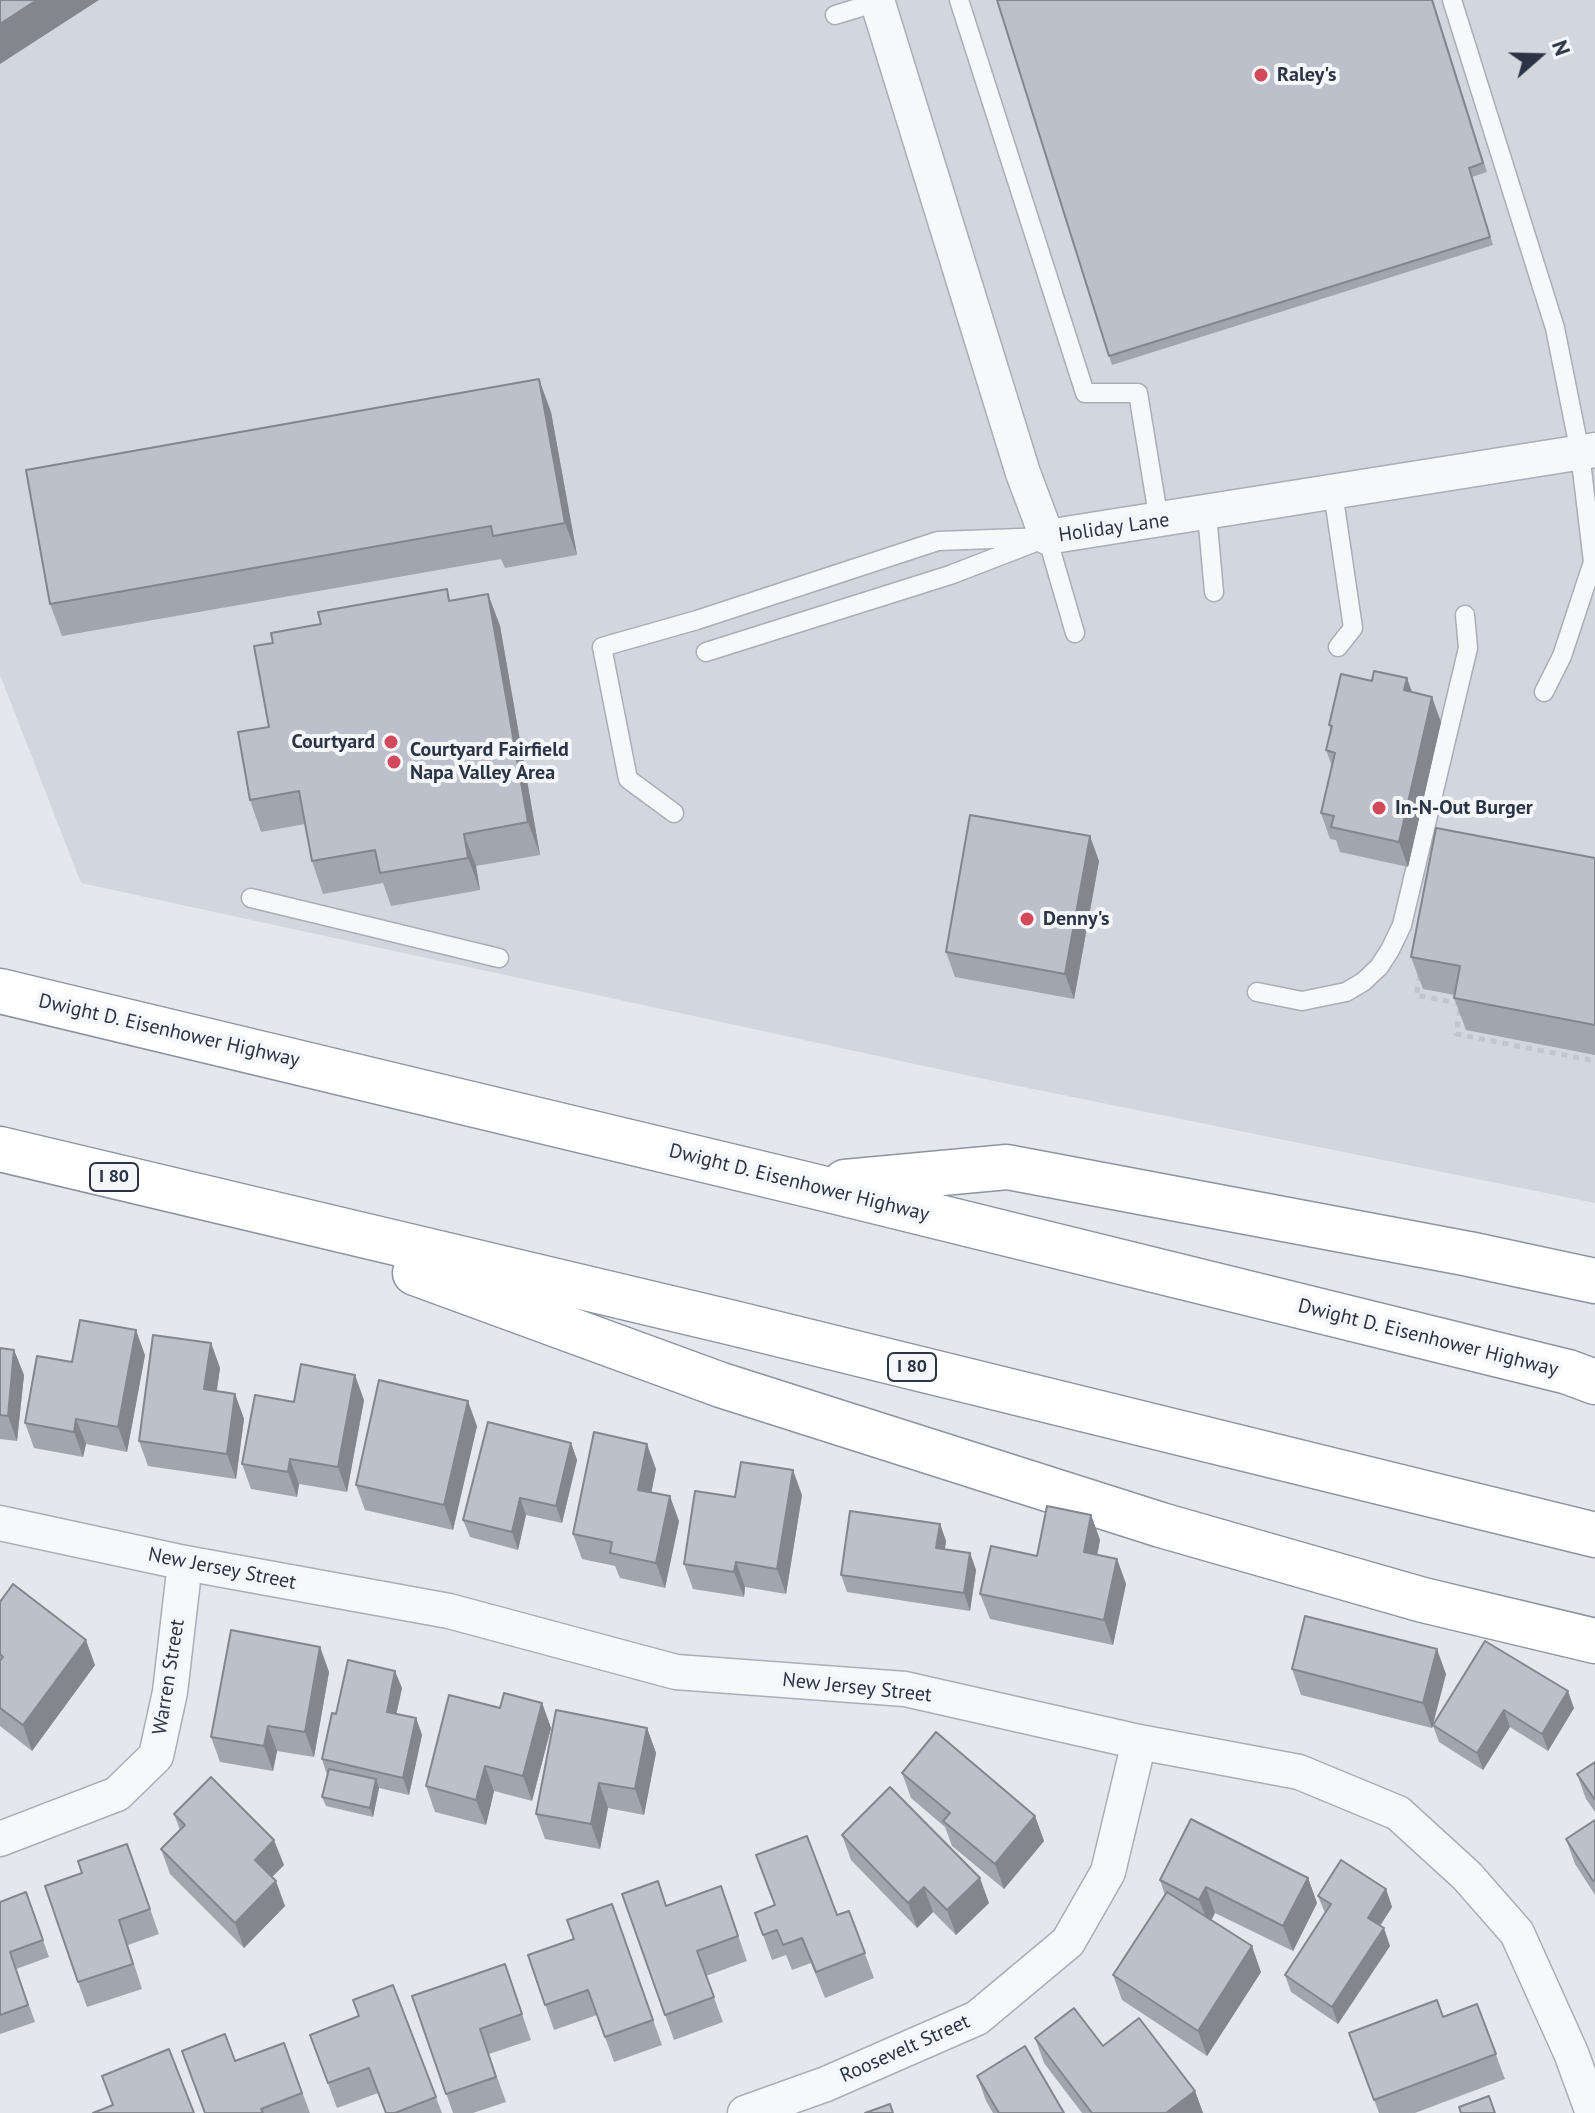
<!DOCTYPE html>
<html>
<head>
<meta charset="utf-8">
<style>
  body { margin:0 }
  #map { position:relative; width:1595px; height:2113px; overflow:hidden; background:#e4e7ec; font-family:"PT Sans",sans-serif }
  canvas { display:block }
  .north { position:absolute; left:1499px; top:16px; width:80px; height:80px; -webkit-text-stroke:6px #f4f6f9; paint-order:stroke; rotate:70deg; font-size:22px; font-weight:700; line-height:32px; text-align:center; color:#2b3445 }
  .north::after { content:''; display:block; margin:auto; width:28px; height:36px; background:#2b3445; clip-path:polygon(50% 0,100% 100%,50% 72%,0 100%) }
</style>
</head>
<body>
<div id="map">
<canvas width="1595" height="2113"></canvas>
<div class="north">N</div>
</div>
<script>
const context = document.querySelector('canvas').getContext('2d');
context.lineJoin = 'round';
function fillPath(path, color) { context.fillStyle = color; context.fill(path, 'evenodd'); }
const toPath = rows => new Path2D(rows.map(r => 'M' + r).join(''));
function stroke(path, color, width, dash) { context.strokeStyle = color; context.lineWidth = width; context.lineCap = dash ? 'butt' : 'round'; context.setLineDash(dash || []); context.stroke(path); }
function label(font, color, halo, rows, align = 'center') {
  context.font = font + ' "PT Sans",sans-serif'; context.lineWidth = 8; context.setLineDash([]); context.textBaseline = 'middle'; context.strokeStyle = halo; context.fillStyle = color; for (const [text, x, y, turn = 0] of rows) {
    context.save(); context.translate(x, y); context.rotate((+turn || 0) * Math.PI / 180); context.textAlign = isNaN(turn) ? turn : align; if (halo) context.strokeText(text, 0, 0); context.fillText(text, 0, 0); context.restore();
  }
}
fillPath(toPath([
  [0,0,1595,0,1595,1203,984,1079,81,883,0,675]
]), '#d2d6de');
const service = toPath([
  [959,0,1085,393,1138,393,1159,521],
  [1452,0,1555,328,1580,453,1593,562,1562,656,1544,692],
  [835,15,878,2],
  [1333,492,1353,628,1338,647],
  [1207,514,1214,592],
  [1047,537,1075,633],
  [706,652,950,575,1033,543],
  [674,813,628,779,602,647,697,620,938,541,1047,537],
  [251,898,499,958],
  [1257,992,1302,1001,1346,992,1363,982,1379,967,1390,950,1402,925,1468,648,1465,615]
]);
const minor = toPath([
  [877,0,1023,473,1047,537,1595,450],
  [0,1523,185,1563,449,1611,676,1672,905,1689,1139,1742,1299,1772,1398,1813,1467,1876,1517,1933,1571,2053,1593,2113],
  [0,1839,117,1794,156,1756,170,1692,185,1563],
  [745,2113,826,2084,977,2018,1068,1942,1108,1872,1139,1742]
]);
const motorway = toPath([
  [0,991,813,1186,1568,1372,1595,1382],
  [0,1149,733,1323,1595,1535],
  [845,1182,1007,1167,1469,1254,1595,1281],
  [415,1273,721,1385,1161,1525,1423,1600,1595,1641]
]);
stroke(service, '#a9aeb7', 21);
stroke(minor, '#a9aeb7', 37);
stroke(motorway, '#8b94a3', 47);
stroke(toPath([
  [1420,975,1416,995,1461,1004,1456,1034,1595,1061]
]), '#c2c5cb', 5, [6, 6]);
stroke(service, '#f7f8fa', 18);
stroke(minor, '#f7f8fa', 34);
stroke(motorway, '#fff', 44);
fillPath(toPath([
  [997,0,1433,0,1487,172,1472,177,1493,245,1112,365],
  [551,412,577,555,505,568,501,559,62,636,50,604],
  [488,594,500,626,540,855,476,866,480,890,391,906,383,883,323,894,312,861,305,824,261,832,250,800,269,727,273,643,451,601],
  [1412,692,1441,722,1408,867,1340,852,1336,840,1330,839,1321,813,1332,766,1326,750,1331,731,1329,725],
  [1595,858,1595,1055,1466,1030,1454,998,1455,995,1423,989,1411,957],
  [1099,861,1074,999,955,977,946,952],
  [211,1343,220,1368,217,1391,235,1394,244,1419,236,1479,148,1466,139,1441],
  [0,1348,14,1350,24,1375,17,1441,0,1439],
  [145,1355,127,1452,86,1444,83,1457,34,1448,25,1423],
  [364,1400,347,1492,299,1484,297,1497,251,1489,242,1464,294,1402],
  [477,1426,453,1530,365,1510,356,1485],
  [571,1443,577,1460,562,1523,526,1515,518,1550,470,1537,463,1520],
  [656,1469,651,1492,679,1521,665,1588,620,1578,615,1566,582,1559,573,1534],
  [802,1495,786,1594,745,1587,744,1597,693,1589,684,1564,735,1497],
  [1091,1515,1100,1540,1097,1555,1117,1559,1126,1584,1113,1645,990,1619,980,1594,1037,1556],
  [940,1524,946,1541,945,1549,970,1553,976,1570,970,1611,847,1592,841,1575],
  [0,1602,95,1665,32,1751,0,1726],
  [1485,1641,1574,1708,1548,1751,1510,1727,1483,1770,1439,1742,1433,1726,1432,1728,1301,1695,1292,1669,1446,1674,1433,1724],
  [320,1647,329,1672,314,1757,277,1751,273,1771,220,1762,211,1737],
  [402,1688,396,1714,416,1718,422,1735,409,1795,379,1788,373,1817,326,1806,322,1797,327,1775,322,1759,336,1714],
  [542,1703,551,1728,532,1801,494,1791,486,1825,435,1812,426,1786,500,1708],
  [647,1728,656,1753,644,1815,608,1808,600,1849,545,1839,536,1814],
  [1595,1762,1595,1812,1586,1799,1577,1774],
  [902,1773,1035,1816,1044,1841,1004,1889,952,1846,945,1827,911,1798],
  [174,1814,284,1865,272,1877,285,1906,244,1948,170,1874,161,1849,180,1830],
  [1595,1820,1595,1895,1575,1864,1566,1839],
  [842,1835,989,1903,956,1935,933,1912,917,1928,851,1860],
  [127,1844,159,1934,128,1945,142,1989,87,2007,78,1982,82,1873],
  [1308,1878,1317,1903,1293,1951,1215,1913,1211,1920,1261,1972,1207,2056,1122,2000,1113,1975,1165,1895,1160,1880],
  [721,1886,747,1961,706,1976,723,2022,674,2040,622,1894,667,1906],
  [1386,1889,1392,1907,1380,1926,1390,1946,1338,2024,1291,1992,1285,1975,1325,1913,1318,1896],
  [26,1892,49,1957,16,1969,35,2022,0,2034,0,1902],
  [612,1904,662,2045,614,2062,597,2015,554,2030,528,1955,574,1939],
  [849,1911,874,1978,825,1998,811,1963,792,1970,786,1955,772,1960,755,1913,837,1915],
  [505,1964,531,2040,489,2054,506,2102,473,2113,453,2113,412,1996],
  [393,1985,442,2113,386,2113,378,2093,337,2108,310,2035,359,2016],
  [1477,2004,1505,2079,1415,2113,1379,2113,1349,2033,1443,2017],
  [1035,2038,1103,2046,1195,2091,1203,2113,1082,2113,1044,2063],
  [284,2043,310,2113,205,2113,235,2061],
  [977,2076,1064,2113,993,2113,986,2101]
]), '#a1a5ae');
fillPath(toPath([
  [37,0,99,0,0,64,0,24],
  [539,379,551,412,577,555,565,523],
  [488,594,500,626,540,855,528,822],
  [1407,678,1416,703,1404,690],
  [1432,697,1441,722,1408,867,1399,842],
  [464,834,476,866,480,890,468,858],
  [1090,836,1099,861,1074,999,1065,974],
  [136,1330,145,1355,127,1452,118,1427],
  [211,1343,220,1368,213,1414,204,1389],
  [14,1350,24,1375,17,1441,8,1416],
  [355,1375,364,1400,347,1492,338,1467],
  [235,1394,244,1419,236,1479,227,1454],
  [468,1401,477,1426,453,1530,444,1505],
  [76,1419,86,1444,83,1457,74,1432],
  [571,1443,577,1460,562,1523,556,1506],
  [647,1444,656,1469,647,1515,638,1490],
  [290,1459,299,1484,297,1497,288,1472],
  [793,1470,802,1495,786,1594,777,1569],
  [670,1496,679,1521,665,1588,656,1563],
  [520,1498,526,1515,518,1550,512,1532],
  [1091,1515,1100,1540,1093,1577,1084,1552],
  [940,1524,946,1541,942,1565,936,1548],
  [970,1553,976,1570,970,1611,964,1593],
  [1117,1559,1126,1584,1113,1645,1104,1620],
  [736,1562,745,1587,744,1597,734,1572],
  [86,1640,95,1665,32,1751,23,1725],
  [320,1647,329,1672,314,1757,305,1732],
  [1437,1649,1446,1674,1432,1728,1423,1703],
  [395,1671,402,1688,393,1729,387,1712],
  [1568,1691,1574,1708,1548,1751,1542,1734],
  [542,1703,551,1728,532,1801,523,1776],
  [1504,1710,1510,1727,1483,1770,1477,1753],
  [416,1718,422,1735,409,1795,403,1778],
  [268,1726,277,1751,273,1771,264,1746],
  [647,1728,656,1753,644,1815,635,1789],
  [485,1766,494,1791,486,1825,476,1800],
  [376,1779,379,1788,373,1817,370,1808],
  [599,1783,608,1808,600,1849,591,1824],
  [1035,1816,1044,1841,1004,1889,995,1864],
  [274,1840,284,1865,264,1885,255,1860],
  [980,1878,989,1903,956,1935,947,1910],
  [1308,1878,1317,1903,1293,1951,1283,1926],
  [276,1881,285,1906,244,1948,235,1923],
  [924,1887,933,1912,917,1928,908,1903],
  [1206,1887,1215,1913,1209,1925,1199,1900],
  [1386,1889,1392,1907,1374,1935,1368,1918],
  [1384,1928,1390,1946,1338,2024,1332,2007],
  [1252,1946,1261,1972,1207,2056,1198,2031],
  [1195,2091,1203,2113,1166,2113]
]), '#83868d');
const building = toPath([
  [0,0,37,0,0,24,0,0],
  [997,0,1432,0,1483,163,1469,168,1490,237,1109,356,997,0],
  [539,379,565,523,493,536,491,526,50,604,26,470,539,379],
  [447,589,449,601,488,594,528,822,464,834,468,858,380,873,375,850,312,861,299,791,250,800,238,732,269,727,254,646,273,643,271,633,321,624,318,612,447,589],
  [1374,671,1407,678,1404,690,1432,697,1399,842,1331,827,1334,816,1321,813,1335,753,1326,750,1332,726,1329,725,1341,674,1372,681,1374,671],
  [970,815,1090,836,1065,974,946,952,970,815],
  [1436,828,1595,858,1595,1025,1454,998,1460,966,1411,957,1436,828],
  [80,1320,136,1330,118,1427,76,1419,74,1432,25,1423,37,1356,72,1362,80,1320],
  [153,1335,211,1343,204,1389,235,1394,227,1454,139,1441,153,1335],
  [0,1348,14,1350,8,1416,0,1415,0,1348],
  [301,1364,355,1375,338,1467,290,1459,288,1472,242,1464,255,1395,294,1402,301,1364],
  [379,1380,468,1401,444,1505,356,1485,379,1380],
  [488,1422,571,1443,556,1506,520,1498,512,1532,463,1520,488,1422],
  [594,1432,647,1444,638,1490,670,1496,656,1563,610,1553,612,1542,573,1534,594,1432],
  [741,1462,793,1470,777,1569,736,1562,734,1572,684,1564,695,1491,735,1497,741,1462],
  [1047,1506,1091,1515,1084,1552,1117,1559,1104,1620,980,1594,991,1546,1037,1556,1047,1506],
  [850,1511,940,1524,936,1548,970,1553,964,1593,841,1575,850,1511],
  [13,1584,86,1640,23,1725,0,1708,0,1661,3,1657,0,1654,0,1602,13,1584],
  [1305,1616,1437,1649,1423,1703,1292,1669,1305,1616],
  [231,1630,320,1647,305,1732,268,1726,264,1746,211,1737,231,1630],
  [1485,1641,1568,1691,1542,1734,1504,1710,1477,1753,1433,1725,1485,1641],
  [348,1660,395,1671,387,1712,416,1718,403,1778,322,1759,332,1713,336,1714,348,1660],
  [504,1693,542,1703,523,1776,485,1766,476,1800,426,1786,449,1695,500,1708,504,1693],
  [556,1710,647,1728,635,1789,599,1783,591,1824,536,1814,556,1710],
  [936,1732,1035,1816,995,1864,943,1821,950,1813,902,1773,936,1732],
  [1595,1762,1595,1800,1577,1774,1595,1762],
  [329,1769,376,1779,370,1808,322,1797,329,1769],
  [211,1777,274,1840,255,1860,276,1881,235,1923,161,1849,185,1825,174,1814,211,1777],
  [890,1787,980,1878,947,1910,924,1887,908,1903,842,1835,890,1787],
  [1191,1819,1308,1878,1283,1926,1206,1887,1199,1900,1160,1880,1191,1819],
  [1595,1820,1595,1880,1593,1881,1566,1839,1595,1820],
  [807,1836,837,1915,849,1911,865,1953,816,1972,802,1938,783,1945,777,1930,763,1935,755,1913,775,1905,756,1855,807,1836],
  [127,1844,150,1909,119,1920,133,1964,78,1982,45,1886,82,1873,78,1861,127,1844],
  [1341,1860,1386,1889,1368,1918,1384,1928,1332,2007,1285,1975,1331,1904,1318,1896,1341,1860],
  [658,1881,666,1906,721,1886,738,1936,697,1951,714,1997,665,2015,622,1894,658,1881],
  [26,1892,43,1940,10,1952,28,2005,0,2015,0,1902,26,1892],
  [1167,1892,1252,1946,1198,2031,1113,1975,1167,1892],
  [612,1904,653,2020,605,2037,588,1990,545,2005,528,1955,574,1939,567,1920,612,1904],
  [505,1964,522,2014,480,2029,496,2077,446,2094,412,1996,505,1964],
  [393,1985,436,2097,395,2113,386,2113,369,2068,328,2083,310,2035,359,2016,353,2000,393,1985],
  [1437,2000,1443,2017,1477,2004,1496,2054,1374,2100,1349,2033,1437,2000],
  [1074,2008,1103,2046,1139,2018,1195,2091,1166,2113,1092,2113,1035,2038,1074,2008],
  [225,2034,235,2061,284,2043,302,2093,261,2109,263,2113,205,2113,182,2051,225,2034],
  [1025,2046,1064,2113,999,2113,977,2076,1025,2046],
  [169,2049,194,2113,93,2113,113,2105,102,2076,169,2049],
  [1489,2096,1495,2113,1461,2113,1459,2107,1489,2096],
  [890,2104,893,2113,865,2113,890,2104]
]);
fillPath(building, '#bbc0ca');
stroke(building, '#83868d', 2);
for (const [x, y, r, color] of [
  [1261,75,8,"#d1495b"],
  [391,742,8,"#d1495b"],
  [394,762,8,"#d1495b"],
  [1379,808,8,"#d1495b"],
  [1027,919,8,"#d1495b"]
]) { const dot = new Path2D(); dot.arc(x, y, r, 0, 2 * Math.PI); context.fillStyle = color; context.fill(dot); stroke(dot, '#f4f6f9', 3); }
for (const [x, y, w] of [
  [114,1177,48],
  [912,1367,48]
]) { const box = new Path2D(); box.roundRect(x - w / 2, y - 14, w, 28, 6); context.fillStyle = '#f4f6f9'; context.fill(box); stroke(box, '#2b3445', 2); }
label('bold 18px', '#2b3445', null, [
  ["I 80",114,1177],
  ["I 80",912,1367]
]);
label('bold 20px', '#2b3445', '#f4f6f9', [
  ["Raley's",1277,75],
  ["Courtyard",375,742,"right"],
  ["Courtyard Fairfield",410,750],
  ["Napa Valley Area",410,773],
  ["In-N-Out Burger",1395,808],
  ["Denny's",1043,919]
], 'left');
label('20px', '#2b3445', '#f4f6f9', [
  ["Holiday Lane",1114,528,-8],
  ["Dwight D. Eisenhower Highway",169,1031,13],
  ["Dwight D. Eisenhower Highway",799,1183,14],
  ["Dwight D. Eisenhower Highway",1428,1338,14],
  ["New Jersey Street",222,1569,11],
  ["Warren Street",169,1677,-81],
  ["New Jersey Street",857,1688,6],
  ["Roosevelt Street",905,2049,-24]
]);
</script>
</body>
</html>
